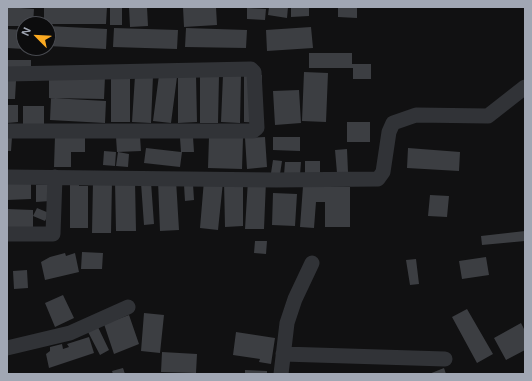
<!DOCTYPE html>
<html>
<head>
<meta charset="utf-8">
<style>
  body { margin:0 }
  #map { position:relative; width:532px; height:381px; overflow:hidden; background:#111112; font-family:Helvetica,sans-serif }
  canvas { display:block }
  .frame { position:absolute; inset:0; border:8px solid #a1a7b4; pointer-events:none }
  .north { position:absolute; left:16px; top:16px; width:40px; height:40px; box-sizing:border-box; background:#0c0c0d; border:1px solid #484a50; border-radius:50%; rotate:294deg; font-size:11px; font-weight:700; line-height:16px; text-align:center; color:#a1a7b4 }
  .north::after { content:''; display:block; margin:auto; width:14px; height:18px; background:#faa921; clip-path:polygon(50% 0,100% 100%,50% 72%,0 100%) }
</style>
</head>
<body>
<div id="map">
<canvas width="532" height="381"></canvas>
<div class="frame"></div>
<div class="north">N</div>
</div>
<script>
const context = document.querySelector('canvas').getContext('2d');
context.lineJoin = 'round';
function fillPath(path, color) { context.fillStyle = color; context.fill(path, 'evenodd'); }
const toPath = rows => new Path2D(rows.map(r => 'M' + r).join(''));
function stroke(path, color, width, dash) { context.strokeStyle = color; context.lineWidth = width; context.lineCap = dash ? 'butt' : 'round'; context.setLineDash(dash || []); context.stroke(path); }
fillPath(toPath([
  [7,7,34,9,33,24,24,24,24,26,7,26],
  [44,7,107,7,106,24,44,24],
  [110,7,122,7,122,25,110,25],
  [129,7,147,7,148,26,130,27],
  [183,7,216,7,217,25,184,27],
  [269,7,288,7,287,18,268,15],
  [291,7,309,7,309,16,291,17],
  [338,7,357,7,357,18,338,17],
  [247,8,266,9,265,20,247,19],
  [48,26,107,29,106,49,48,46],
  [311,27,313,48,267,51,266,30],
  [114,28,178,30,177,49,113,47],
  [186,28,247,30,246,48,185,47],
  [7,29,24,30,24,49,7,48],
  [309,53,352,53,352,64,371,64,371,79,353,79,353,68,309,68],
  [7,60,31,60,31,67,7,67],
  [304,72,328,73,326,122,302,121],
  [159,75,177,77,171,123,153,121],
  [196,75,197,122,178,123,178,76],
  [223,75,241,76,240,123,221,122],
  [244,75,262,75,262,123,244,122],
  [49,76,105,77,104,99,49,98],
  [111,76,130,76,130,122,111,122],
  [135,76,153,76,151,123,132,122],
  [200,76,219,76,218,123,200,123],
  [7,80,16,81,15,99,7,99],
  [299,90,301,123,275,125,273,91],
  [51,98,106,101,105,123,50,120],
  [7,105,18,105,18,122,7,123],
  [23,106,44,106,44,124,23,124],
  [347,122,370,122,370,142,347,142],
  [55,136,85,136,85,152,71,152,71,167,54,167],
  [140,136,141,151,117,152,116,137],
  [7,137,12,137,11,151,7,151],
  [193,137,194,152,182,152,180,167,144,163,146,148,181,152,180,138],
  [209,137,243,138,242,169,208,168],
  [265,137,267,167,247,169,245,138],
  [273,137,300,137,300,151,273,150],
  [408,148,460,152,459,171,407,168],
  [347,149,348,172,337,173,335,150],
  [104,151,116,152,115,166,103,165],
  [118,152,129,154,128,167,116,166],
  [273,160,282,161,280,174,271,173],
  [305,161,320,161,320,175,305,175],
  [285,162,301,162,300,175,284,175],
  [70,179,79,179,79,186,88,186,88,228,70,228],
  [176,180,179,230,160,231,158,181],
  [204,180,223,182,218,230,200,228],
  [248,180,266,181,264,229,245,229],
  [93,181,112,181,111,233,92,233],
  [115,181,135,181,136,231,116,231],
  [224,181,243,181,243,226,225,227],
  [31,182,31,199,7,200,7,183],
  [151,182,154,224,144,225,141,183],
  [50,184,50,201,36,202,36,185],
  [193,184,194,200,185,201,184,185],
  [303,186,350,187,350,227,325,227,325,202,316,202,314,228,300,227],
  [273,193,297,194,295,226,272,225],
  [430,195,449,196,447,217,428,216],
  [37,208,49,213,45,221,33,216,33,228,7,227,7,209,33,210,33,216],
  [525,231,525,241,482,245,481,236],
  [255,241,267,241,266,254,254,253],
  [82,252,103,253,102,269,81,269],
  [65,253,66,256,75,253,79,272,45,280,41,262,50,257],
  [486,257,489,275,462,279,459,261],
  [416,259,419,284,410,285,406,260],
  [27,270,28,288,14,289,13,271],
  [63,295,74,318,55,327,45,303],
  [467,309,493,354,477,363,452,317],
  [144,313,164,315,160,353,141,351],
  [129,315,139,344,114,354,104,324],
  [521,323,525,331,525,350,506,360,494,338],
  [97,325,109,350,100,355,87,330],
  [236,332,275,338,271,364,259,362,260,359,233,355],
  [89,337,94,353,49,368,46,354,50,351,50,347,62,344,63,349,69,347,67,344],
  [162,352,197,354,196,373,161,372],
  [123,368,125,374,113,374,112,371],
  [444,368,446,374,429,374],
  [245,370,267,371,267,374,245,374]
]), '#3c3e42');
stroke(toPath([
  [7,74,251,69,254,72,257,128,253,131,7,131],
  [7,177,276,180,378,179,383,172,389,132,393,123,416,115,488,116,525,87],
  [7,234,53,234,55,177],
  [7,348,70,333,128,307],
  [283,354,445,359],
  [281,374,287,323,295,299,312,263]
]), '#313337', 15);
</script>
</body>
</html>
